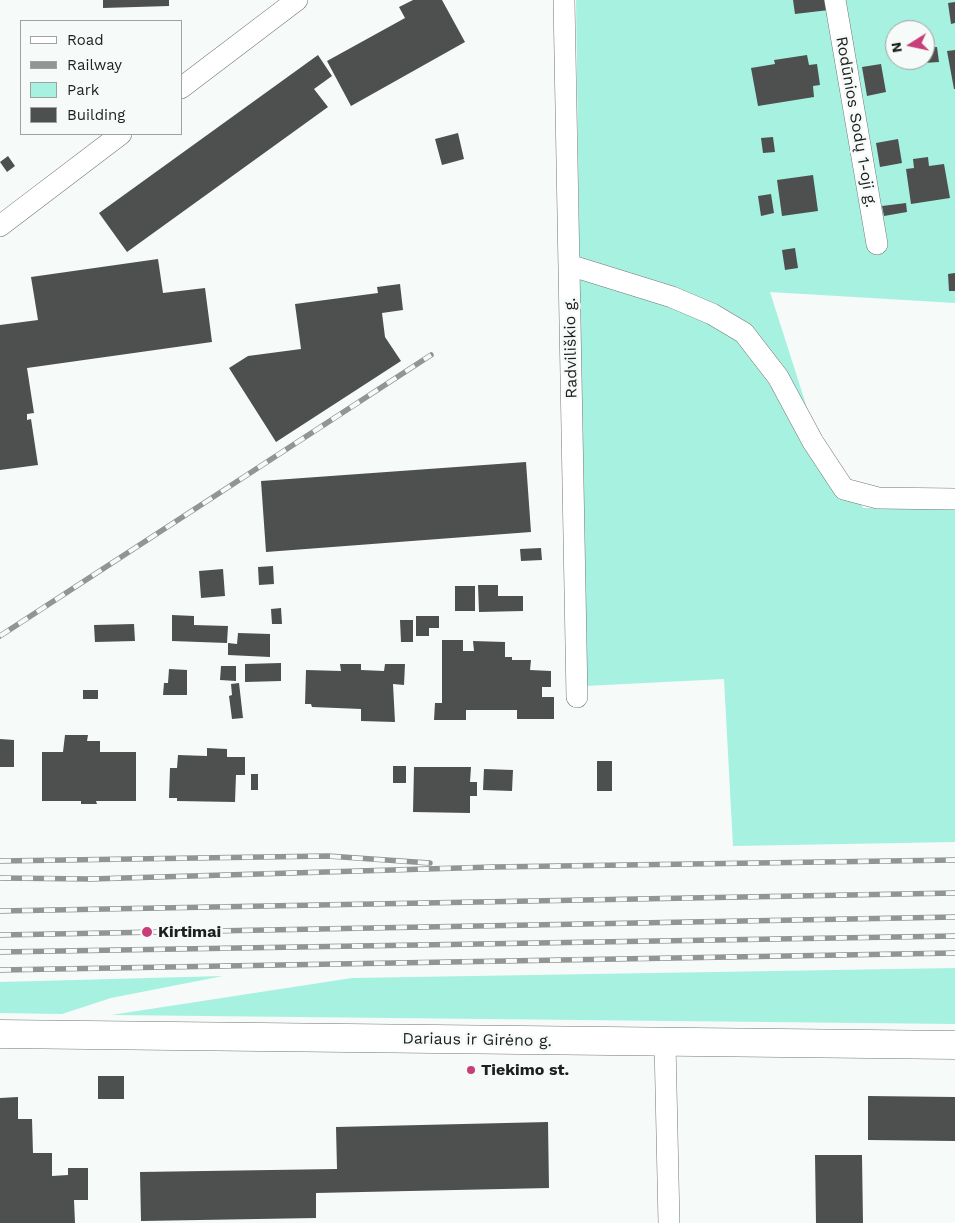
<!DOCTYPE html>
<html>
<head>
<meta charset="utf-8">
<style>
  body { margin:0 }
  #map { position:relative; width:955px; height:1223px; overflow:hidden; background:#f6faf9; font-family:"Work Sans",sans-serif }
  canvas { display:block }
  .legend { position:absolute; left:20px; top:20px; width:162px; height:115px; box-sizing:border-box; background:#f6faf9; border:1px solid #a0a2a2; margin:0; padding:6px 9px; list-style:none; font-size:15px; color:#1e1f1f }
  .legend li { display:flex; align-items:center; gap:10px; height:25px }
  .legend b { width:25px; border:1px solid #a0a2a2 }
  .north { position:absolute; left:885px; top:20px; width:50px; height:50px; box-sizing:border-box; background:#f6faf9; border:1px solid #a0a2a2; border-radius:50%; rotate:260deg; font-size:14px; font-weight:700; line-height:20px; text-align:center; color:#1e1f1f }
  .north::after { content:''; display:block; margin:auto; width:18px; height:22px; background:#c73e78; clip-path:polygon(50% 0,100% 100%,50% 72%,0 100%) }
</style>
</head>
<body>
<div id="map">
<canvas width="955" height="1223"></canvas>
<ul class="legend">
<li><b style="height:6px;background:#fff"></b>Road</li>
<li><b style="height:6px;background:#929594"></b>Railway</li>
<li><b style="height:14px;background:#a7f1e0"></b>Park</li>
<li><b style="height:14px;background:#4d504f"></b>Building</li>
</ul>
<div class="north">N</div>
</div>
<script>
const context = document.querySelector('canvas').getContext('2d');
context.lineJoin = 'round';
function fillPath(path, color) { context.fillStyle = color; context.fill(path, 'evenodd'); }
const toPath = rows => new Path2D(rows.map(r => 'M' + r).join(''));
function stroke(path, color, width, dash) { context.strokeStyle = color; context.lineWidth = width; context.lineCap = dash ? 'butt' : 'round'; context.setLineDash(dash || []); context.stroke(path); }
function label(font, color, halo, rows, align = 'center') {
  context.font = font + ' "Work Sans",sans-serif'; context.lineWidth = 5; context.setLineDash([]); context.textBaseline = 'middle'; context.strokeStyle = halo; context.fillStyle = color; for (const [text, x, y, turn = 0] of rows) {
    context.save(); context.translate(x, y); context.rotate((+turn || 0) * Math.PI / 180); context.textAlign = isNaN(turn) ? turn : align; if (halo) context.strokeText(text, 0, 0); context.fillText(text, 0, 0); context.restore();
  }
}
fillPath(toPath([
  [576,0,955,0,955,303,770,292,809,414,863,508,955,509,955,842,733,846,724,679,585,686],
  [895,30,925,30,925,60,895,60],
  [955,968,955,1024,111,1015,352,978],
  [223,976,111,998,62,1014,0,1013,0,982]
]), '#a7f1e0');
fillPath(toPath([
  [103,0,169,0,169,6,103,8],
  [413,0,442,0,465,42,351,106,327,61,405,18,399,7],
  [793,0,828,0,829,10,795,14],
  [955,2,955,23,951,24,948,3],
  [937,47,939,62,924,63,925,48],
  [955,50,955,89,954,89,947,51],
  [318,55,332,76,314,89,328,107,127,252,99,213],
  [807,55,809,65,817,64,820,85,813,86,814,97,758,106,751,68,775,64,774,60],
  [881,64,886,92,867,96,862,67],
  [458,133,464,159,442,165,435,139],
  [773,137,775,152,763,153,761,138],
  [898,139,902,163,880,167,876,143],
  [8,156,15,166,7,172,0,162],
  [928,157,929,166,944,164,950,198,911,204,906,169,914,168,913,159],
  [813,175,818,211,782,216,777,180],
  [771,194,774,213,761,216,758,196],
  [906,203,907,212,884,216,882,206],
  [795,248,798,268,785,270,782,250],
  [158,259,163,293,205,288,212,342,27,368,34,413,27,414,27,420,31,419,38,465,0,470,0,325,38,320,31,277],
  [955,273,955,291,949,291,948,274],
  [400,284,403,310,382,313,385,337,401,361,276,442,229,368,248,356,301,349,295,304,378,293,377,287],
  [526,462,531,532,266,552,261,481],
  [541,548,542,560,521,561,520,549],
  [273,566,274,584,259,585,258,567],
  [223,569,225,596,201,598,199,571],
  [478,585,498,585,498,596,523,596,523,611,479,612],
  [455,586,475,586,475,611,455,611],
  [281,608,282,624,272,624,271,609],
  [172,615,194,616,194,625,228,626,227,643,172,641],
  [416,616,439,616,439,628,429,628,429,636,416,636],
  [400,620,413,620,413,642,401,642],
  [134,624,135,641,95,642,94,625],
  [238,633,270,634,270,657,228,655,228,643,237,644],
  [442,640,463,640,463,651,474,651,473,641,505,642,505,657,512,657,512,660,531,660,530,670,551,671,551,687,542,687,542,697,554,697,554,719,517,719,517,710,466,710,466,720,434,720,435,703,442,703],
  [281,663,281,681,245,682,245,664],
  [340,664,361,664,361,670,384,671,385,664,405,664,404,685,393,684,395,722,361,721,361,709,312,707,311,704,305,704,306,670,341,671],
  [221,666,236,666,236,681,220,680],
  [169,669,187,670,187,695,163,695,164,683,168,683],
  [239,683,243,718,232,719,229,696,232,695,231,684],
  [83,690,98,690,98,699,83,699],
  [65,735,88,735,87,741,100,741,100,752,136,752,136,801,96,801,97,804,81,804,81,801,42,801,42,752,63,752],
  [0,739,14,740,14,767,0,767],
  [207,748,227,749,227,757,245,757,245,775,236,775,235,802,177,801,177,798,169,798,170,768,177,768,178,755,207,756],
  [597,761,612,761,612,791,597,791],
  [393,766,406,766,406,783,393,783],
  [414,767,471,767,470,782,477,782,477,796,470,796,470,813,413,812],
  [484,769,513,770,512,791,483,790],
  [251,774,258,774,258,790,251,790],
  [98,1076,124,1076,124,1099,98,1099],
  [868,1096,955,1097,955,1141,868,1140],
  [18,1097,18,1119,32,1119,33,1153,52,1153,52,1176,68,1175,68,1168,88,1168,88,1200,74,1200,75,1223,0,1223,0,1098],
  [548,1122,549,1188,316,1193,316,1218,141,1221,140,1172,337,1169,336,1127],
  [815,1155,862,1155,863,1223,816,1223]
]), '#4d504f');
const street = toPath([
  [564,0,577,697],
  [835,0,877,244],
  [181,88,297,0],
  [0,226,121,134],
  [569,265,672,297,712,314,744,333,778,377,813,442,844,489,878,498,955,499],
  [665,1043,669,1223]
]);
const secondary = toPath([
  [0,1034,955,1045]
]);
stroke(street, '#747776', 22);
stroke(secondary, '#747776', 29);
stroke(street, '#fff', 21);
stroke(secondary, '#fff', 28);
const rail = toPath([
  [0,636,431,355],
  [0,861,328,856,430,863],
  [0,878,91,879,493,867,955,860],
  [0,911,955,893],
  [0,935,955,917],
  [0,952,955,936],
  [0,970,955,953]
]);
stroke(rail, '#929594', 5.5);
stroke(rail, '#f6faf9', 4, [11]);
for (const [x, y, r, color] of [
  [147,932,6,"#c73e78"],
  [471,1070,5,"#c73e78"]
]) { const dot = new Path2D(); dot.arc(x, y, r, 0, 2 * Math.PI); context.fillStyle = color; context.fill(dot); stroke(dot, '#f6faf9', 2); }
label('16px', '#1e1f1f', '#f6faf9', [
  ["Rodūnios Sodų 1-oji g.",856,122,80],
  ["Radviliškio g.",571,348,-91],
  ["Dariaus ir Girėno g.",477,1040,1]
]);
label('bold 16px', '#1e1f1f', '#f6faf9', [
  ["Kirtimai",158,932],
  ["Tiekimo st.",481,1070]
], 'left');
</script>
</body>
</html>
